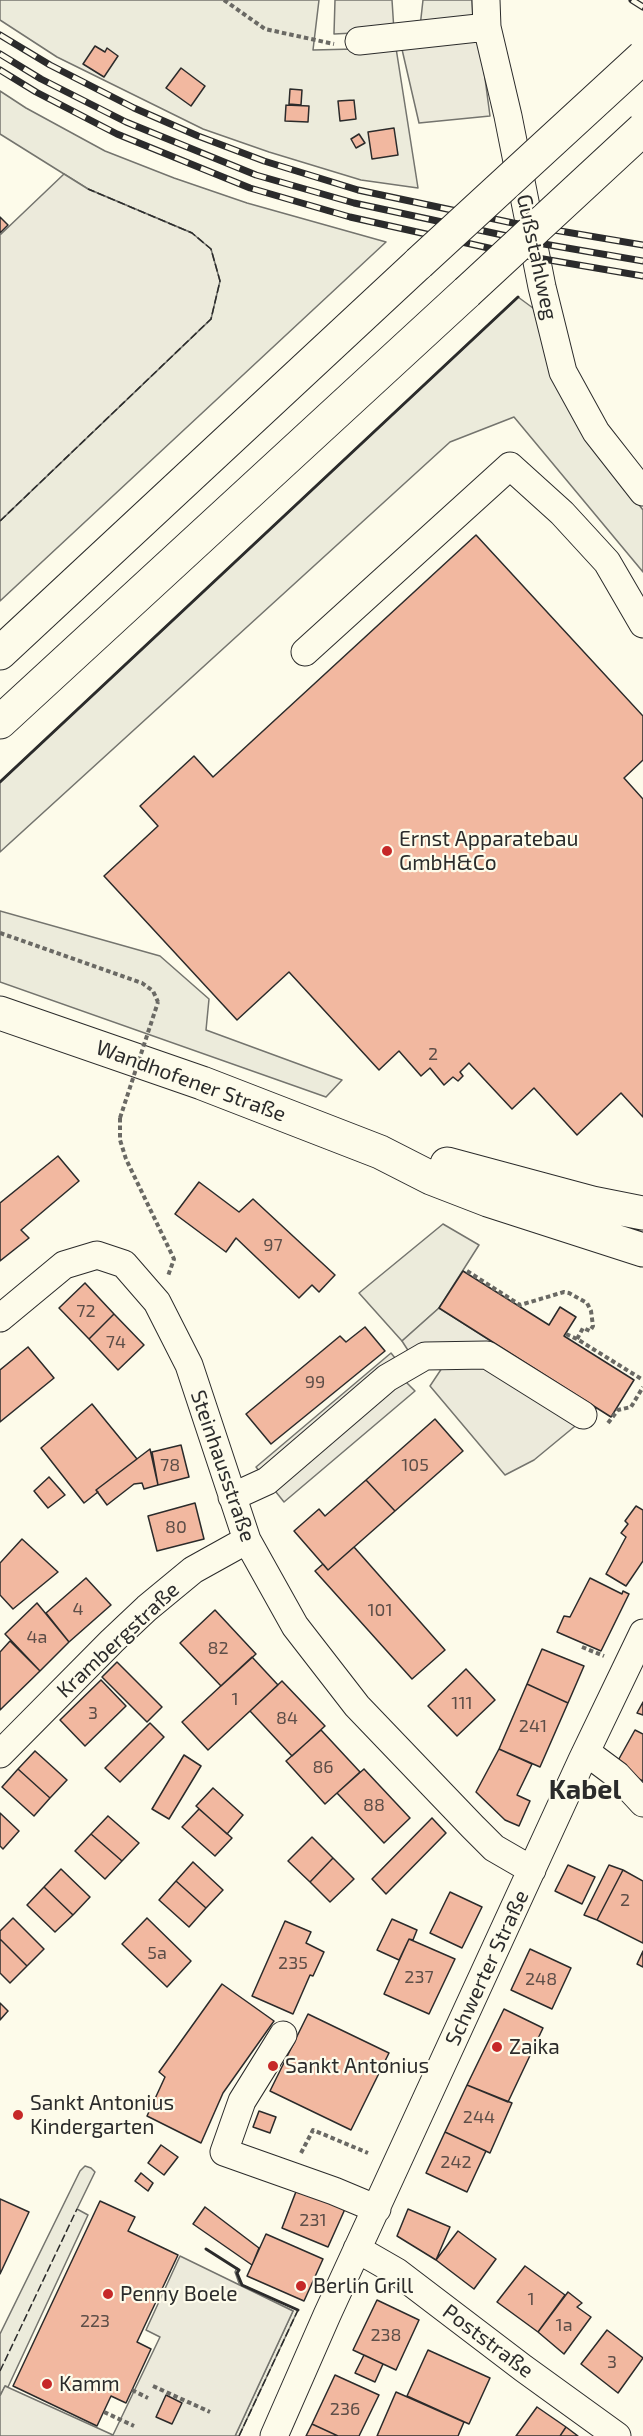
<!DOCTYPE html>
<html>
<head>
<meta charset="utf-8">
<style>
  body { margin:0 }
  canvas { display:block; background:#fdfbea }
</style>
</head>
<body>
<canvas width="643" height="2436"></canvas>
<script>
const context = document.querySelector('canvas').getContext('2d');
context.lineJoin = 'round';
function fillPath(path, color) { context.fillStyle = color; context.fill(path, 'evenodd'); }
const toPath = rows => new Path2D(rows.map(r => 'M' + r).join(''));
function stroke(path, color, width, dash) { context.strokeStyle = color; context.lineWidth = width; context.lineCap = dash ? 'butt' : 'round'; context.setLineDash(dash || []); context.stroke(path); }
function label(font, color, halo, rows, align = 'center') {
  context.font = font + ' "Exo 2",sans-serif'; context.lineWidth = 4.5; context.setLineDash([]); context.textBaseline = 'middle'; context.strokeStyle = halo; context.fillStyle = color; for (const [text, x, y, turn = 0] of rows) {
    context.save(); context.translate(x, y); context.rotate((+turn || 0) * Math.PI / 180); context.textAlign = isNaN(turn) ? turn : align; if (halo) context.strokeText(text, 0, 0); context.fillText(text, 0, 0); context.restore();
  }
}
const green = toPath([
  [0,0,319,0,313,50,396,48,418,188,361,180,269,152,203,129,57,57,0,20,0,0],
  [423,0,472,0,473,23,420,27,423,0],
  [0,91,26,108,105,151,174,178,247,203,386,242,0,601,0,521,211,319,192,233,88,189,0,134,0,91],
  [518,297,537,311,597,450,643,510,643,572,514,417,450,442,0,852,0,782,518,297],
  [0,911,160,956,209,999,206,1030,342,1080,326,1097,0,982,0,911],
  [443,1224,479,1245,439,1308,402,1341,359,1293,443,1224],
  [85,2166,91,2168,95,2172,77,2209,88,2215,8,2387,5,2386,0,2396,0,2334,80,2171,85,2166],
  [237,2268,239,2270,237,2273,242,2285,298,2310,239,2436,235,2436,293,2311,240,2286,235,2272,237,2268]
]);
fillPath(green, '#ecebdb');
stroke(green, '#74746e', 1.5);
const parking = toPath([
  [335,0,392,0,394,31,334,34,335,0],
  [480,41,490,116,419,123,401,45,480,41],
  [64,174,88,189,192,233,211,249,220,281,211,319,0,521,0,235,64,174],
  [439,1308,597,1408,534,1460,505,1475,430,1386,444,1365,401,1377,415,1391,284,1502,256,1467,391,1353,399,1363,411,1355,402,1341,439,1308],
  [180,2256,293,2311,235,2436,0,2436,0,2396,5,2386,113,2435,160,2337,146,2330,180,2256]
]);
fillPath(parking, '#eceadb');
stroke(parking, '#74746e', 1.5);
const building = toPath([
  [95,46,105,52,107,48,118,56,104,77,83,64,95,46],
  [181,68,205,86,191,106,166,88,181,68],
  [290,89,302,90,301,105,289,104,290,89],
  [354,100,356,119,340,121,338,101,354,100],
  [286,105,309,106,308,122,285,121,286,105],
  [394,128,398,155,372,159,368,132,394,128],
  [359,134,365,143,356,148,351,139,359,134],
  [0,217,8,225,0,233,0,217],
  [476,535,643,716,643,760,624,778,643,799,643,1117,621,1093,577,1135,534,1088,512,1109,469,1063,460,1072,463,1076,458,1081,453,1077,444,1085,430,1068,421,1076,399,1051,379,1070,289,972,237,1020,104,876,158,826,140,806,194,756,213,777,476,535],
  [58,1156,79,1181,21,1230,29,1238,0,1261,0,1203,58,1156],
  [199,1182,239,1212,253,1199,335,1275,319,1292,312,1285,299,1298,236,1238,226,1252,175,1214,199,1182],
  [463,1271,549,1325,560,1307,576,1317,564,1336,634,1380,611,1417,439,1308,463,1271],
  [85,1283,114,1314,89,1339,59,1308,85,1283],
  [114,1314,144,1345,118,1370,89,1339,114,1314],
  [365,1327,385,1351,271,1444,246,1414,340,1336,346,1342,365,1327],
  [28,1347,54,1378,0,1422,0,1370,28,1347],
  [92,1404,137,1459,96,1490,98,1492,84,1503,41,1448,92,1404],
  [435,1419,463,1451,395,1511,366,1480,435,1419],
  [181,1445,189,1477,158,1485,152,1452,181,1445],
  [150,1449,158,1485,144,1489,142,1483,134,1484,107,1505,96,1490,150,1449],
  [49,1477,65,1495,48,1508,34,1491,49,1477],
  [366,1480,395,1511,328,1570,294,1531,319,1509,325,1516,366,1480],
  [195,1503,204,1539,157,1551,148,1516,195,1503],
  [636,1506,643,1510,643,1561,626,1586,606,1574,626,1537,621,1533,628,1524,625,1521,636,1506],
  [22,1539,58,1572,13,1609,0,1595,0,1563,22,1539],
  [354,1547,445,1650,412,1679,315,1571,323,1564,328,1570,354,1547],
  [86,1578,111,1605,69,1642,46,1613,86,1578],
  [590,1578,622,1594,623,1591,629,1594,601,1651,557,1632,564,1616,570,1617,590,1578],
  [37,1603,69,1642,40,1671,5,1634,37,1603],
  [215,1610,256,1654,221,1686,180,1643,215,1610],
  [10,1641,40,1671,0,1710,0,1652,10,1641],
  [542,1649,584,1666,568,1703,527,1684,542,1649],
  [252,1657,278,1685,208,1750,182,1722,252,1657],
  [117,1662,162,1707,147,1722,102,1677,117,1662],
  [466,1669,495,1700,457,1736,428,1706,466,1669],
  [101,1680,126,1706,85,1746,60,1720,101,1680],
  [282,1681,325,1726,292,1756,250,1711,282,1681],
  [527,1684,568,1703,540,1767,499,1749,527,1684],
  [643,1702,643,1715,637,1713,643,1702],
  [150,1723,164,1737,120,1782,105,1768,150,1723],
  [321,1730,360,1772,325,1804,286,1761,321,1730],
  [635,1730,643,1734,643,1781,615,1766,635,1730],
  [499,1749,532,1764,517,1795,530,1801,519,1826,505,1820,476,1792,499,1749],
  [35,1751,67,1780,50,1798,18,1769,35,1751],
  [184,1755,201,1766,169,1819,152,1809,184,1755],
  [18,1769,50,1798,34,1816,2,1787,18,1769],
  [364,1769,410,1818,384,1843,337,1793,364,1769],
  [213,1788,243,1815,227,1834,196,1806,213,1788],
  [199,1809,232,1838,215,1856,182,1827,199,1809],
  [0,1813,19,1831,3,1849,0,1846,0,1813],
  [108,1816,139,1843,122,1861,91,1834,108,1816],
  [432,1818,446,1833,386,1894,372,1879,432,1818],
  [91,1834,122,1861,105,1879,75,1851,91,1834],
  [312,1837,333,1858,310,1882,288,1861,312,1837],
  [333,1858,354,1879,330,1902,310,1882,333,1858],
  [193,1862,223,1890,206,1908,176,1881,193,1862],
  [568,1865,595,1877,582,1904,555,1891,568,1865],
  [609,1865,623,1870,597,1920,584,1915,609,1865],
  [61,1869,90,1897,73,1915,44,1887,61,1869],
  [623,1870,643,1881,643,1943,597,1920,623,1870],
  [176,1881,206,1908,189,1927,159,1900,176,1881],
  [44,1887,73,1915,55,1932,27,1905,44,1887],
  [450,1892,482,1907,462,1948,430,1933,450,1892],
  [13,1918,44,1949,27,1966,0,1939,0,1931,13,1918],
  [147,1918,191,1961,167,1987,122,1944,147,1918],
  [392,1919,417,1930,413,1940,409,1939,399,1960,377,1950,392,1919],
  [285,1921,311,1932,306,1943,324,1952,313,1976,310,1975,293,2014,252,1996,285,1921],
  [0,1939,27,1966,10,1983,0,1973,0,1939],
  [409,1939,455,1959,429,2014,384,1994,409,1939],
  [530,1949,571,1968,552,2009,511,1990,530,1949],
  [643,1951,643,1967,637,1964,643,1951],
  [222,1984,274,2021,223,2093,201,2143,147,2116,165,2077,159,2072,222,1984],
  [0,2003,8,2011,0,2020,0,2003],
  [504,2009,543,2028,508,2102,467,2085,504,2009],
  [308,2014,389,2053,351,2130,270,2091,308,2014],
  [467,2085,512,2103,490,2153,445,2132,467,2085],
  [259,2111,276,2117,270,2133,253,2127,259,2111],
  [445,2132,486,2151,467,2192,426,2173,445,2132],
  [161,2145,178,2157,164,2175,148,2163,161,2145],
  [141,2173,153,2183,148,2191,135,2181,141,2173],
  [297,2189,345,2209,328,2247,282,2228,297,2189],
  [0,2199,29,2212,0,2274,0,2199],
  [100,2201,135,2217,128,2231,178,2255,137,2342,151,2349,126,2403,111,2396,97,2426,13,2386,100,2201],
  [205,2207,259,2248,252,2265,193,2224,205,2207],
  [408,2209,450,2227,436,2260,397,2236,408,2209],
  [458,2231,496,2259,474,2289,436,2260,458,2231],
  [266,2234,323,2259,304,2301,247,2276,266,2234],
  [525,2266,565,2295,538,2332,497,2302,525,2266],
  [568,2292,582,2303,577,2307,591,2317,564,2354,538,2332,568,2292],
  [377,2300,419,2320,396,2370,353,2350,377,2300],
  [607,2330,643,2358,618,2393,581,2364,607,2330],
  [428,2350,490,2378,469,2424,407,2396,428,2350],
  [364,2355,383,2364,375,2382,355,2373,364,2355],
  [335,2375,379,2395,359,2436,338,2436,312,2424,335,2375],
  [396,2392,464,2422,458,2436,377,2436,396,2392],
  [166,2395,182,2403,172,2424,156,2417,166,2395],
  [537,2407,566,2427,560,2436,516,2436,537,2407],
  [312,2424,338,2436,306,2436,312,2424],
  [566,2427,578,2436,560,2436,566,2427]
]);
fillPath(building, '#f2b8a0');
stroke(building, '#2b2b2b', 1.5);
const minor = toPath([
  [486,0,487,27,508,116,542,287,563,372,596,432,643,492],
  [359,41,487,27],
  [305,652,510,466,562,513,607,562,643,624],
  [0,1318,64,1265,97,1255,124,1264,157,1302,189,1365,247,1540,295,1626,357,1706,472,1826,494,1848,532,1870],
  [232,1497,267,1481,387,1378,425,1356,487,1355,583,1415],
  [586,1752,617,1775,643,1803],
  [0,1754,112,1641,147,1608,193,1570,247,1540],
  [283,2035,242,2101,224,2152,334,2191,377,2209],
  [357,2249,397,2272,523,2368,617,2436],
  [274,2436,327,2315,582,1760,643,1633]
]);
const major = toPath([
  [0,1013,202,1083,380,1152,431,1178,488,1200,643,1250],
  [447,1164,592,1203,643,1213]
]);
const highway = toPath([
  [0,653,419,263],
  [0,722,467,292]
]);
stroke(minor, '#2b2b2b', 29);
stroke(major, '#2b2b2b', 35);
stroke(highway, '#2b2b2b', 35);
stroke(toPath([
  [224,0,265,29,334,44],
  [0,933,142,983,153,991,158,1002],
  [120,1118,120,1140,126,1159,174,1259,168,1276],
  [467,1271,520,1305,564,1292,569,1293,587,1303,591,1311,593,1326,590,1331,583,1328,577,1339,643,1380],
  [566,1334,577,1339],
  [608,1423,618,1410,631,1407,643,1387],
  [582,1647,604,1656],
  [301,2153,313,2130,368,2153],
  [153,2386,210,2412],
  [132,2390,148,2398],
  [104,2412,134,2426]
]), '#6a6964', 4, [4.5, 3]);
stroke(minor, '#fdfbea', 27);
stroke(major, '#fdfbea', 33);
stroke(highway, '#fdfbea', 33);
const rail = toPath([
  [632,0,643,7],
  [0,35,50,65,134,108,198,136,264,161,358,190,513,223,643,245],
  [0,54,41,79,126,122,256,175,354,203,544,244,643,261],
  [0,70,36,92,117,134,250,188,350,217,520,255,643,276]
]);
stroke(rail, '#2b2b2b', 7);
stroke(rail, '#fdfbea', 4.5, [14]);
const highwayBridge = toPath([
  [419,263,643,57],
  [467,292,643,129]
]);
stroke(highwayBridge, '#2b2b2b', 35, []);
stroke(toPath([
  [120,1118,158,1002]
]), '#6a6964', 4, [4.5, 3]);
stroke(highwayBridge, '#fdfbea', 33);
stroke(toPath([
  [0,521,211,319,220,281,211,249,192,233,88,189],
  [0,2371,77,2209],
  [239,2436,298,2310]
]), '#2b2b2b', 1.5, [8, 3]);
stroke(toPath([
  [0,782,518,297],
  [206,2249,239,2270,237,2273,242,2285,298,2310]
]), '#2b2b2b', 3);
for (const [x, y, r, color] of [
  [387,851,6,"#c62828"],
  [497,2047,6,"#c62828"],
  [273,2066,6,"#c62828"],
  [18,2115,6,"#c62828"],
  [301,2286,6,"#c62828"],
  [108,2294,6,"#c62828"],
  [47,2384,6,"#c62828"]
]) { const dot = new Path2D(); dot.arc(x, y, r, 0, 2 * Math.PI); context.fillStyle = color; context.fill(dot); stroke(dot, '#fdfbea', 2); }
label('18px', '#5d4e48', null, [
  ["2",433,1054],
  ["97",273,1245],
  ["72",86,1311],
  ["74",116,1342],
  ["99",315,1382],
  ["78",170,1465],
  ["105",415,1465],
  ["80",176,1527],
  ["4",78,1609],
  ["101",380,1610],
  ["4a",37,1637],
  ["82",218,1648],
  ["1",235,1699],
  ["111",462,1703],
  ["3",93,1713],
  ["84",287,1718],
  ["241",533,1726],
  ["86",323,1767],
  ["88",374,1805],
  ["2",625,1900],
  ["5a",157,1953],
  ["235",293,1963],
  ["237",419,1977],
  ["248",541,1979],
  ["244",479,2117],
  ["242",456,2162],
  ["231",313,2220],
  ["1",531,2299],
  ["223",95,2321],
  ["1a",564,2325],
  ["238",386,2335],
  ["3",612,2362],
  ["236",345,2409]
]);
label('21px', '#2b2b2b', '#fdfbea', [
  ["Gußstahlweg",537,257,78],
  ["Wandhofener Straße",191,1081,20],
  ["Steinhausstraße",223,1466,71],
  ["Krambergstraße",118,1640,-43],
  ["Schwerter Straße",487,1968,-65],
  ["Poststraße",488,2341,37]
]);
label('21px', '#2b2b2b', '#fdfbea', [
  ["Ernst Apparatebau",399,839],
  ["GmbH&Co",399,863],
  ["Zaika",509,2047],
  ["Sankt Antonius",285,2066],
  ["Sankt Antonius",30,2103],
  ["Kindergarten",30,2127],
  ["Berlin Grill",313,2286],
  ["Penny Boele",120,2294],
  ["Kamm",59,2384]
], 'left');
label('bold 27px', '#2b2b2b', '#fdfbea', [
  ["Kabel",585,1790]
]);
</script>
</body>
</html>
